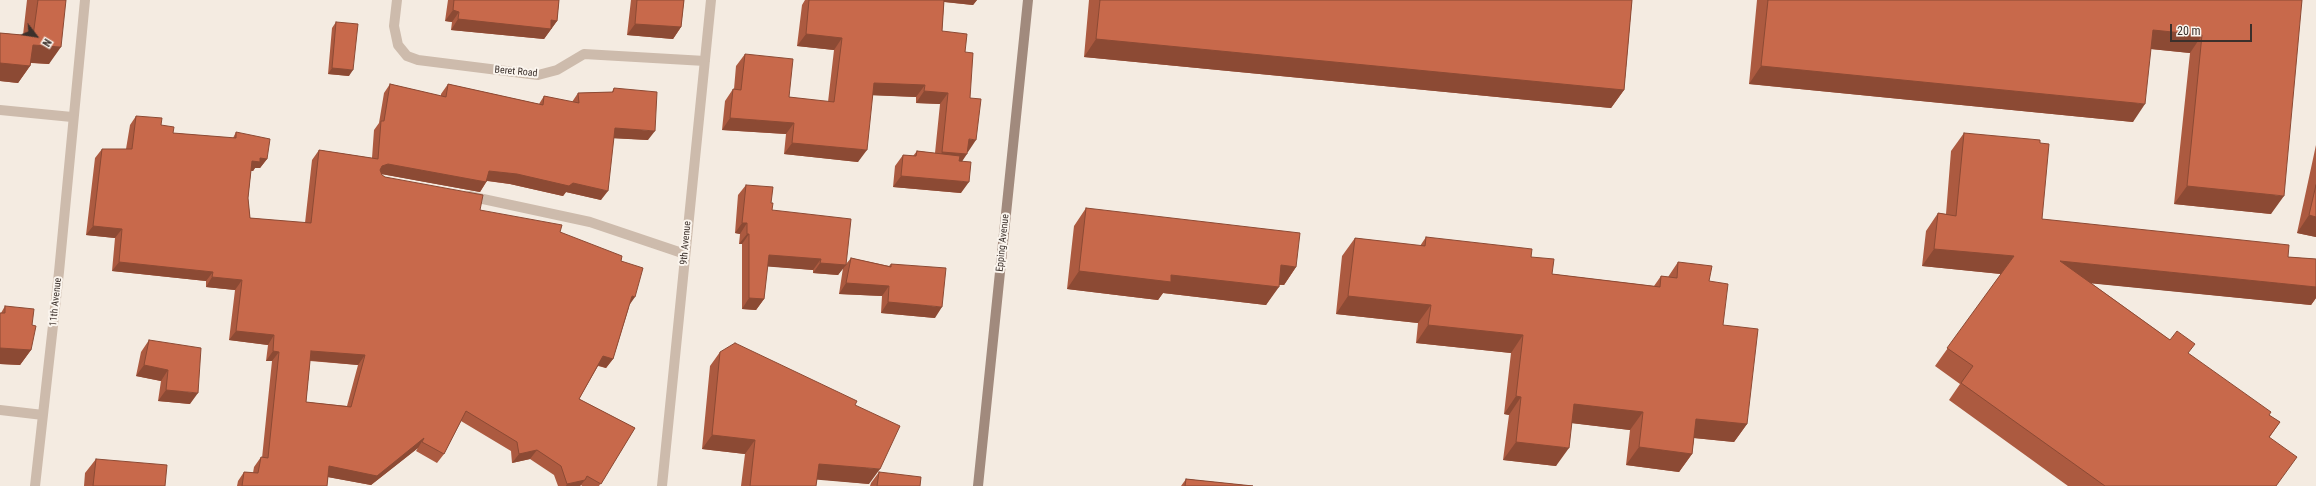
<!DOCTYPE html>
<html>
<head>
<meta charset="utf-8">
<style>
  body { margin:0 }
  #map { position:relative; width:2316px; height:486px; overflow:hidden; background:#f4ebe1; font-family:"Roboto Condensed",sans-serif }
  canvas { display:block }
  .north { position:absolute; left:16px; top:16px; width:40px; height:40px; -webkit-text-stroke:3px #fbf5ee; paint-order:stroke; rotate:121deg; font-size:11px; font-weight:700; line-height:16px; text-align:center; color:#3b302b }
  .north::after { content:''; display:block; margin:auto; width:14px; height:18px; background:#3b302b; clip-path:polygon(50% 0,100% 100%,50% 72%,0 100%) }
  .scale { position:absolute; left:2170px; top:24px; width:82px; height:18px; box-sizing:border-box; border:2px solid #3b302b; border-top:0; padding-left:5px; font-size:12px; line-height:14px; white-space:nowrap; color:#3b302b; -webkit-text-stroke:3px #fbf5ee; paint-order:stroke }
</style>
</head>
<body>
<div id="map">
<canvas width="2316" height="486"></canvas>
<div class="north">N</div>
<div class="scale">20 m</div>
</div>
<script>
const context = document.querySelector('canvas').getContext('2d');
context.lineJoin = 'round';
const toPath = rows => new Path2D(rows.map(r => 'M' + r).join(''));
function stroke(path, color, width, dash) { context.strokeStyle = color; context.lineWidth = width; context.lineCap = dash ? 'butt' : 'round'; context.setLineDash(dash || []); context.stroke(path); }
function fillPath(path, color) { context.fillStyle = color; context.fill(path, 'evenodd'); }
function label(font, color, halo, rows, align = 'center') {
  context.font = font + ' "Roboto Condensed",sans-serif'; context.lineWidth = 4; context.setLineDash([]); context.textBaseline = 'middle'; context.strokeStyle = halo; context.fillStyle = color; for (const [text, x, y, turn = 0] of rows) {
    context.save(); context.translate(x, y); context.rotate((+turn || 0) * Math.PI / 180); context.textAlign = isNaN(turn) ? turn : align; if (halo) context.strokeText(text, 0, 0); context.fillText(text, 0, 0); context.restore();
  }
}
stroke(toPath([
  [397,0,394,26,398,45,407,56,418,60,538,75,557,70,584,54,705,61],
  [0,110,72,117],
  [469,196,590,222,685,254],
  [0,410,43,415],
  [35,486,59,272,85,0],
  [662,486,711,0]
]), '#cdbbac', 10);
stroke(toPath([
  [978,486,1028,0]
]), '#a18a7d', 10);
fillPath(toPath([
  [27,0,66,0,49,64,31,63,30,66,18,83,0,81,0,33,23,35],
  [448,0,559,0,557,21,544,39,451,30,452,22,445,21],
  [631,0,684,0,681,27,673,39,627,35],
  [805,0,977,0,973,5,944,2,942,31,965,52,970,98,968,152,967,152,962,161,961,193,893,187,895,166,903,155,913,156,917,151,935,153,940,104,916,103,916,97,873,95,858,162,784,154,786,134,722,130,725,101,733,89,734,89,736,66,745,54,789,97,828,102,834,50,797,46,802,5],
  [1089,0,1632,0,1624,90,1611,108,1084,57],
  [1757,0,2302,0,2271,214,2174,204,2190,53,2151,49,2133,122,1749,84],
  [336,22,349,76,328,74,332,28],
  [390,84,441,96,441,94,448,84,539,104,544,96,572,102,578,93,612,92,614,88,648,140,614,138,601,200,566,192,563,196,510,184,487,181,480,192,382,174,382,175,385,177,480,210,560,232,621,261,629,307,613,359,606,368,598,366,579,399,635,428,599,486,582,486,581,485,580,486,558,486,554,475,530,459,512,463,511,451,461,421,444,454,437,463,416,451,418,448,371,485,328,477,327,486,237,486,238,481,244,472,253,473,254,467,261,457,262,458,272,361,266,361,268,345,229,340,235,290,206,287,206,281,112,271,115,238,86,235,95,158,102,149,126,149,130,125,136,116,161,125,173,133,233,138,236,132,267,159,260,168,255,168,253,171,251,171,248,198,250,218,305,223,312,160,319,150,372,158,374,130,379,123,384,93],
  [310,361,358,365,347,406,306,402],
  [1964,133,2040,143,2042,219,2288,257,2316,259,2316,298,2311,305,2091,283,2188,353,2269,415,2280,422,2269,438,2276,486,2068,486,1949,400,1960,384,1935,366,2001,274,1922,266,1926,231,1938,213,1946,214,1951,151],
  [2316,145,2316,237,2297,233],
  [746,185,771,203,772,210,846,264,851,258,889,266,891,264,935,318,881,313,882,296,839,294,843,268,838,275,813,273,813,270,767,266,764,299,756,310,742,309,742,244,739,244,740,234,735,233,738,195],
  [1086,208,1296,267,1284,285,1279,285,1266,305,1163,293,1158,300,1067,289,1074,226],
  [1426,237,1531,257,1552,274,1654,286,1661,276,1668,277,1678,262,1709,281,1723,325,1747,424,1734,442,1694,438,1692,454,1679,472,1626,465,1630,430,1572,423,1556,466,1503,460,1509,415,1504,414,1511,353,1416,343,1418,323,1336,314,1342,256,1355,238,1420,246],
  [5,306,32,325,31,350,20,365,0,364,0,313,1,313],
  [149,340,190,404,158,401,161,381,136,376,141,352],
  [720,352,855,405,869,484,817,479,816,486,741,486,745,454,702,449,710,366],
  [96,459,165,486,84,486,85,473],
  [879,472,920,486,870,486,871,483],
  [1186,479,1253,486,1181,486]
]), '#ac5a40');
fillPath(toPath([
  [937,0,977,0,973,5,936,1],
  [453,10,459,12,452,22,445,21],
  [458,19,551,20,557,21,544,39,451,30],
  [635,24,681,27,673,39,627,35],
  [2153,30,2202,35,2190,53,2141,48],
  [806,34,842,38,834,50,797,46],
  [1096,39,1624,90,1611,108,1084,57],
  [33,45,61,47,49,64,21,62],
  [0,63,30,66,18,83,0,81],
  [1761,66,2145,104,2133,122,1749,84],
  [332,68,353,70,349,76,328,74],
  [874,83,925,85,916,97,866,95],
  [924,91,948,93,940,104,916,103],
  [730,118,794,123,786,134,722,130],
  [615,128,655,131,648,140,608,138],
  [969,139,976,140,968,152,960,151],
  [792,143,867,150,858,162,784,154],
  [942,152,967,154,959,166,934,164],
  [260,158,267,159,260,168,255,168,253,171,245,170,252,161],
  [388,164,486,182,480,192,381,174,375,176,382,166],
  [489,171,517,174,573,183,608,191,601,200,566,192,563,196,510,184,482,180],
  [901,176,969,182,961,193,893,187],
  [2187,186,2284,196,2271,214,2174,204],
  [2309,215,2316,217,2316,237,2297,233],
  [742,223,747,223,740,234,735,233],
  [93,226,122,229,115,238,86,235],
  [747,234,749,234,742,244,739,244],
  [1934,249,2014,256,2001,274,1922,266],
  [769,255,821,259,813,270,761,266],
  [2060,261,2316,287,2316,298,2311,305,2047,279],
  [119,262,213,272,206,281,112,271],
  [820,263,846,265,838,275,813,273],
  [1281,265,1296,267,1284,285,1269,283],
  [1079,271,1171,275,1279,287,1266,305,1163,293,1158,300,1067,289],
  [212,277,242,280,235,290,206,287],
  [846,283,889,286,882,296,839,294],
  [632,296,635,297,628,307],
  [1348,296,1431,305,1418,323,1336,314],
  [749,298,764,299,756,310,742,309],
  [888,302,942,307,935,318,881,313],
  [1428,325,1523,335,1511,353,1416,343],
  [236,331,274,335,268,345,229,340],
  [0,348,31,350,20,365,0,364],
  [273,351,279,352,272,361,266,361],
  [311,351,365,355,358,365,305,360],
  [603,356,613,359,606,368,597,365],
  [144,365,168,370,161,381,136,376],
  [166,390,198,393,190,404,158,401],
  [1516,396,1521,397,1509,415,1504,414],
  [1574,404,1643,412,1630,430,1562,422],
  [1696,419,1747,424,1734,442,1684,437],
  [712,435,755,440,745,454,702,449],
  [424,438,418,448,371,485,322,476,329,466],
  [1516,442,1569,448,1556,466,1503,460],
  [1639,447,1692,454,1679,472,1626,465],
  [537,450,530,459,512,463,519,454],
  [819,464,880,469,869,484,809,479],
  [585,480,580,486,566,486,567,484]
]), '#8c4a34');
const building = toPath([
  [38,0,66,0,61,47,33,45,30,66,0,63,0,33,33,36,38,0],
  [454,0,559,0,557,21,551,20,551,29,458,19,459,12,453,10,454,0],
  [637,0,684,0,681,27,635,24,637,0],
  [809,0,944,0,942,31,967,34,965,52,973,53,970,98,981,99,976,140,969,139,967,154,942,152,948,93,924,91,925,85,874,83,867,150,792,143,794,123,730,118,733,89,741,90,745,54,793,59,789,97,834,102,842,38,806,34,809,0],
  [1100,0,1632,0,1624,90,1096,39,1100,0],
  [1768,0,2302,0,2284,196,2187,186,2202,35,2153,30,2145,104,1761,66,1768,0],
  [336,22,358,24,353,70,332,68,336,22],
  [390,84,446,97,448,84,543,105,544,96,579,103,578,93,613,92,614,88,657,92,655,131,615,128,608,191,573,183,569,186,517,174,489,171,486,182,388,164,382,166,380,170,382,175,385,177,483,195,480,210,562,225,560,232,622,256,621,261,643,268,635,297,632,296,613,359,603,356,579,399,635,428,601,484,587,476,585,480,567,484,561,466,537,450,519,454,517,442,466,411,444,454,422,442,424,438,377,476,329,466,327,486,242,486,244,472,258,473,261,457,268,458,279,352,273,351,274,335,236,331,242,280,212,277,213,272,119,262,122,229,93,226,102,149,132,149,136,116,162,118,161,125,174,127,173,133,236,138,236,132,270,139,267,159,260,158,260,162,252,161,248,198,250,218,311,223,319,150,378,159,381,121,384,121,390,84],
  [311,351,365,355,351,407,306,402,311,351],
  [1964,133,2040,140,2040,143,2049,144,2042,219,2289,245,2288,257,2316,259,2316,287,2060,261,2170,340,2177,331,2195,344,2188,353,2271,412,2269,415,2280,422,2269,437,2297,457,2276,486,2105,486,1961,383,1973,366,1947,348,2014,256,1934,249,1938,213,1956,216,1964,133],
  [917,151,960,156,959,161,971,162,969,182,901,176,903,155,916,156,917,151],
  [746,185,773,187,771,203,773,203,772,210,851,219,846,265,820,263,821,259,769,255,764,299,749,298,749,234,747,234,747,223,742,223,746,185],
  [2316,185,2316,217,2309,215,2316,185],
  [1086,208,1300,233,1296,267,1281,265,1279,287,1171,275,1171,282,1079,271,1086,208],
  [1426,237,1532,249,1531,257,1554,259,1552,274,1660,287,1661,276,1677,278,1678,262,1712,266,1709,281,1728,284,1723,325,1758,329,1747,424,1696,419,1692,454,1639,447,1643,412,1574,404,1569,448,1516,442,1521,397,1516,396,1523,335,1428,325,1431,305,1348,296,1355,238,1425,246,1426,237],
  [851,258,891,267,891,264,946,268,942,307,888,302,889,286,846,283,851,258],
  [5,306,34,309,32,325,36,326,31,350,0,348,0,313,5,313,5,306],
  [149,340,201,348,198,393,166,390,168,370,144,365,149,340],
  [735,343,857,401,855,405,900,426,880,469,819,464,816,486,750,486,755,440,712,435,720,352,735,343],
  [96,459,167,465,165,486,93,486,96,459],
  [879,472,921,477,920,486,877,486,879,472],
  [1186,479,1253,486,1185,486,1186,479]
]);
fillPath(building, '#c8694b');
stroke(building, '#8c4a34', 1);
label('10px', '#3b302b', '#fbf5ee', [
  ["Beret Road",516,72,5],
  ["9th Avenue",686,243,-85],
  ["Epping Avenue",1003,243,-84],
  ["11th Avenue",56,302,-84]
]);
</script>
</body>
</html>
